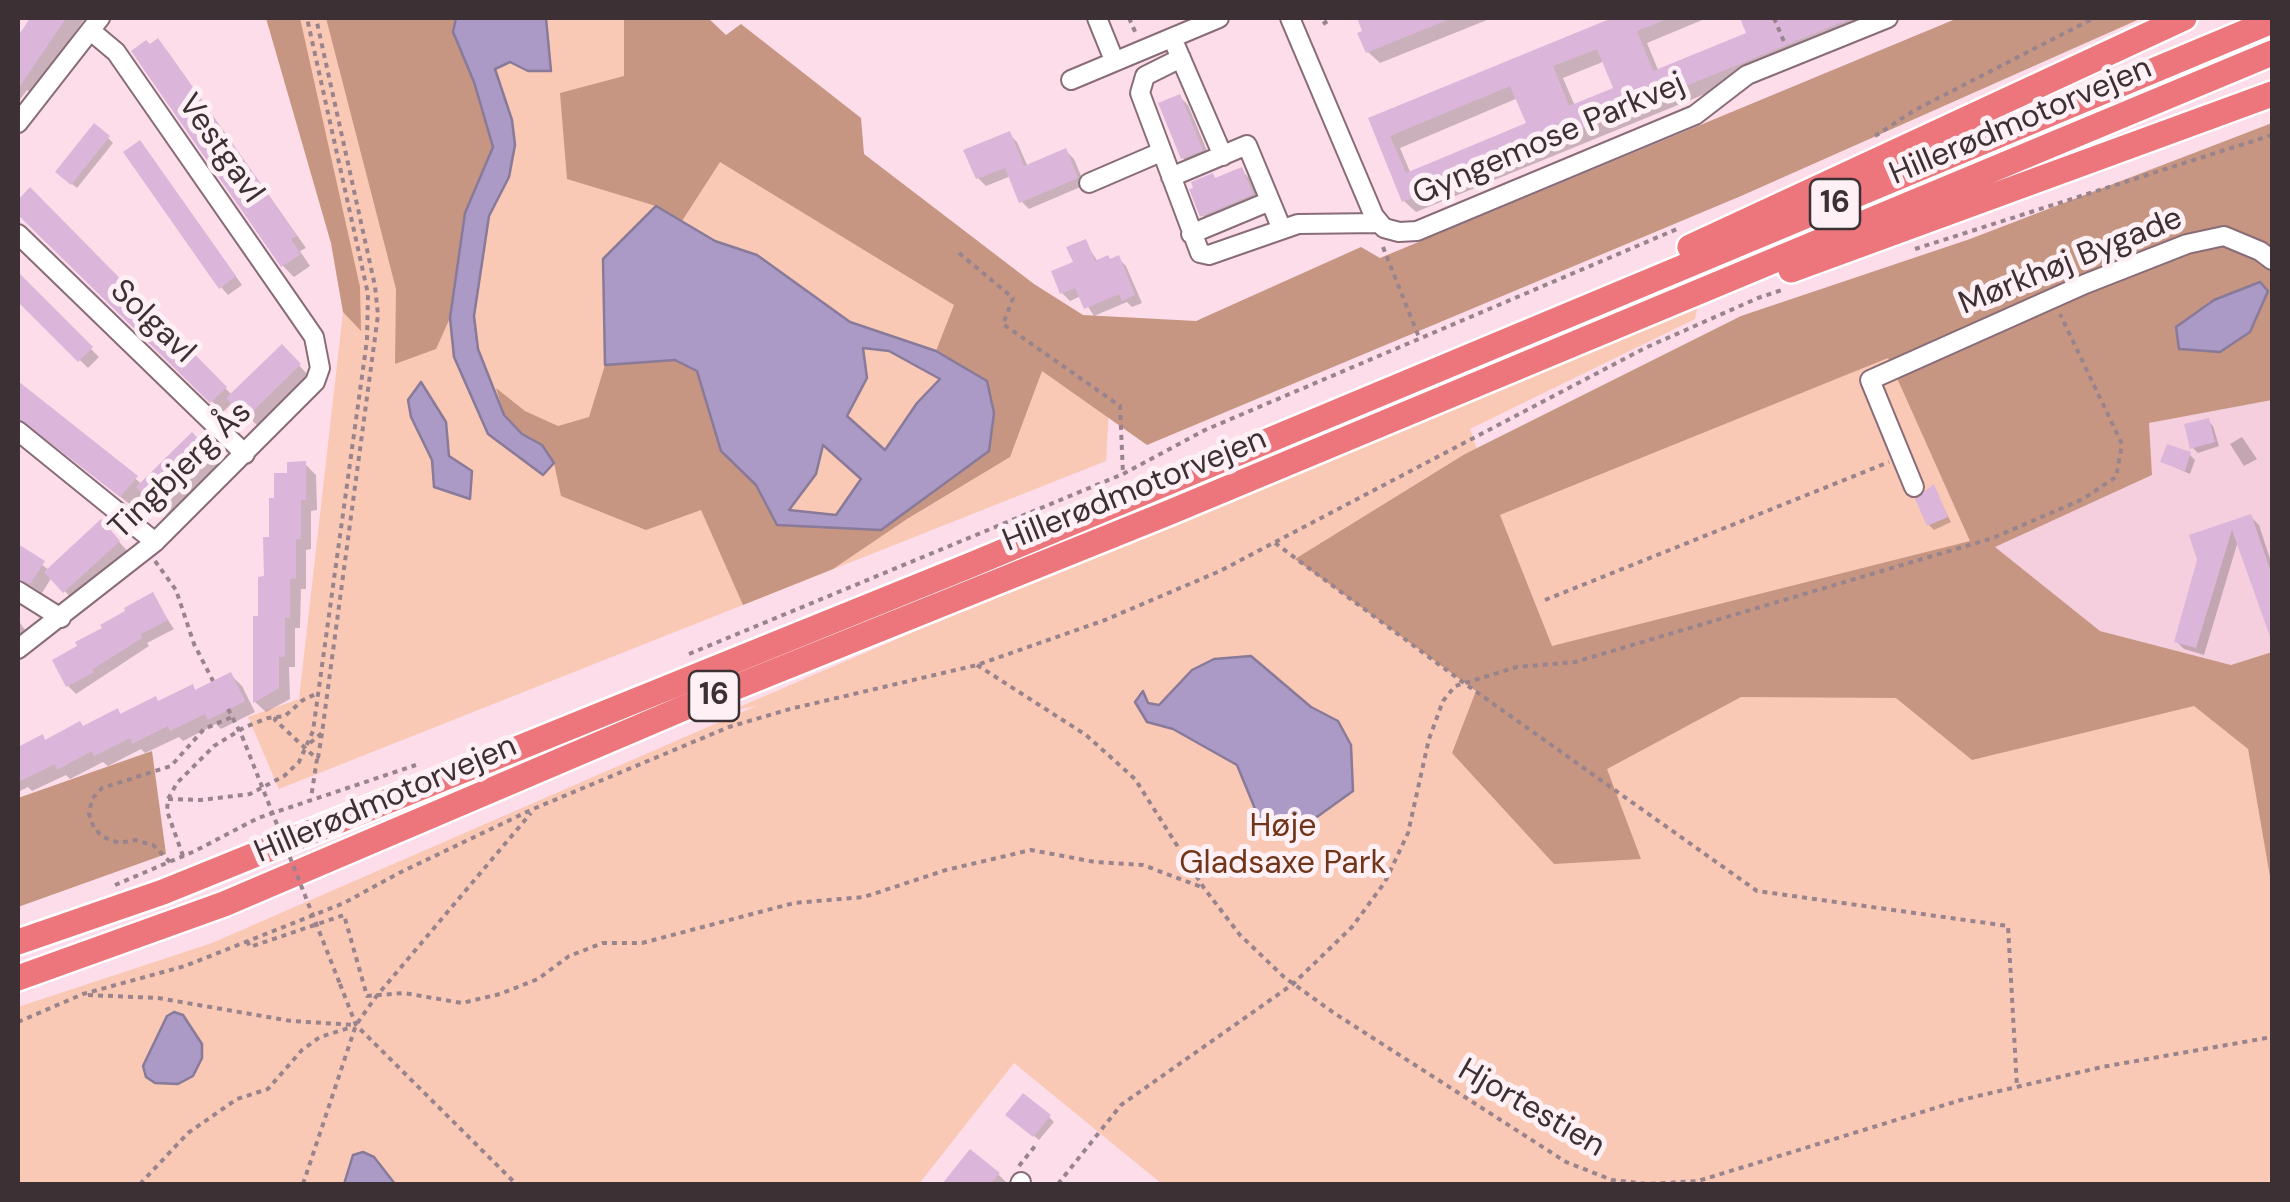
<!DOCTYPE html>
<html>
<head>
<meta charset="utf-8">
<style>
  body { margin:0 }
  #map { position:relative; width:2290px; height:1202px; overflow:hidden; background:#fdddea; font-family:"DM Sans",sans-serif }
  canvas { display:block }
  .frame { position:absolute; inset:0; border:20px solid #3c3035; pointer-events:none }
</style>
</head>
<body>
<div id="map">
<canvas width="2290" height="1202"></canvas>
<div class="frame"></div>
</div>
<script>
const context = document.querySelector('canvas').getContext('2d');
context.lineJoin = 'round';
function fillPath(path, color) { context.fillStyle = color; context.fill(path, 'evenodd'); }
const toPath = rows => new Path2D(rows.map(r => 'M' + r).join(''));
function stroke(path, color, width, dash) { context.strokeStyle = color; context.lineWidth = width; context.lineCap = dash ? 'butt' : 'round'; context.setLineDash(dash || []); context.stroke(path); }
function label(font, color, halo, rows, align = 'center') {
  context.font = font + ' "DM Sans",sans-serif'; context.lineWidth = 10; context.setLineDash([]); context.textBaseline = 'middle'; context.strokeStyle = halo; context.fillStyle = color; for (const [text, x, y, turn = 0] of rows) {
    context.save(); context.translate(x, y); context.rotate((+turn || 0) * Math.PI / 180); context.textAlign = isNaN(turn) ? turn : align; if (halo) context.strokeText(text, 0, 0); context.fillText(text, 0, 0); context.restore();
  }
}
fillPath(toPath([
  [2272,400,2272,652,2231,665,2100,631,1994,547,2152,475,2148,423]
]), '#f6cfdf');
fillPath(toPath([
  [266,18,700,18,987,325,1109,408,1106,461,279,789,248,717,299,699,343,312,331,243],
  [1697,309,1695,319,1470,429,1500,515,1888,357,1971,541,1994,547,2248,749,2272,889,2272,1184,1162,1184,1014,1063,919,1184,18,1184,18,1007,212,943,756,706,730,711,1296,467,1484,389]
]), '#fac9b5');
fillPath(toPath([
  [266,18,300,18,360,287,361,331,343,312,331,243],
  [326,18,456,18,454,32,474,82,493,147,465,213,450,318,436,349,395,364,396,289],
  [624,18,708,18,726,35,741,24,861,118,864,154,1034,284,1083,315,1196,321,1361,247,1380,258,1958,18,2142,18,1741,196,1147,445,1042,371,1010,457,907,519,833,569,743,605,701,510,646,530,561,496,554,463,542,445,522,434,504,415,496,388,525,411,558,426,589,417,605,365,675,360,697,371,721,451,756,485,777,525,881,530,987,381,936,351,954,305,720,162,682,221,656,206,567,179,560,93,624,76],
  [2272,123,2272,400,2149,423,2152,475,1995,547,2100,631,2231,665,2272,652,2272,889,2248,749,2194,706,1972,760,1896,698,1741,697,1607,769,1641,859,1554,864,1452,753,1476,691,1295,559,1465,454,1741,316,1970,239],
  [1888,358,1970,541,1552,646,1500,515],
  [152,751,166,854,18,907,18,798]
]), '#c69683');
const water = toPath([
  [456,18,546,18,551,71,528,71,510,62,495,69,512,120,515,145,509,177,489,216,474,316,478,349,504,415,522,434,542,445,554,463,543,475,488,434,454,357,450,318,465,213,493,147,474,82,453,32,456,18],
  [656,206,715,241,757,255,850,322,936,351,987,381,994,413,989,451,881,530,777,525,756,485,721,451,697,371,675,360,605,365,603,259,656,206],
  [863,348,889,351,940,379,917,403,885,450,847,416,867,378,863,348],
  [823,445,861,479,836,515,789,510,816,474,823,445],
  [2260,282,2268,291,2250,332,2220,352,2179,349,2176,327,2214,300,2260,282],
  [421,382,446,422,449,456,472,471,470,499,434,487,432,460,411,417,408,400,421,382],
  [1251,656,1311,707,1338,721,1351,745,1353,791,1289,837,1265,833,1237,765,1173,729,1147,722,1135,702,1143,691,1148,703,1159,705,1192,670,1214,659,1251,656],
  [174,1012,183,1015,202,1044,202,1058,193,1076,178,1084,155,1083,146,1077,143,1066,167,1016,174,1012],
  [363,1152,374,1157,395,1184,344,1184,353,1155,363,1152]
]);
fillPath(water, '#aa9ac5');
stroke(water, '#897a9a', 2.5);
fillPath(toPath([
  [34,18,85,18,32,94,27,90,18,102,18,41],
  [1368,18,1492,18,1380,63,1368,52,1361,20],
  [1618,18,1707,18,1647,43,1659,72,1749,34,1743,18,1776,18,1777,20,1784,18,1891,18,1416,212,1404,201,1371,120],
  [1605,61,1616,89,1575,106,1563,78],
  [1518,98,1529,124,1411,174,1400,148],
  [157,41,168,52,306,248,300,251,310,266,294,277,283,266,134,52],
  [1180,97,1188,105,1210,158,1191,166,1183,158],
  [1009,134,1017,142,1028,167,1066,151,1074,159,1085,185,1029,209,1021,201,1011,176,986,186,978,178],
  [108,138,113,143,77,188,63,177],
  [147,151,242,285,228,295,221,287],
  [1241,170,1249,178,1260,203,1210,223,1202,215,1217,180],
  [30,191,232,395,282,347,310,377,259,427,233,402,223,412,18,209,18,203],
  [1085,242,1098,262,1118,258,1126,266,1142,303,1132,307,1127,302,1094,316,1081,296,1070,301,1062,293],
  [18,276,99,357,88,368,18,299],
  [18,384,143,485,192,436,221,465,169,517,144,492,132,506,18,415],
  [2208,421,2213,426,2219,446,2198,453,2193,448],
  [2242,437,2257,459,2244,466,2230,444],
  [2190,455,2195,460,2190,474,2163,462],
  [305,464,316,475,317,510,311,511,311,549,306,550,306,589,301,589,300,628,295,628,295,667,289,667,290,699,266,712,255,702,260,618,277,500,289,476],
  [1933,487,1951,522,1934,530,1929,525],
  [2251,517,2259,525,2272,565,2272,632,2268,627,2238,541,2204,655,2184,649,2176,641,2199,560,2192,536],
  [112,534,129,553,75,602,52,577,42,593,18,578,18,547,49,570],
  [152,596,174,629,147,643,149,646,76,694,68,686,80,647],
  [18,620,33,641,18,652],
  [231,675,242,686,255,712,221,729,216,724,183,741,179,737,145,753,141,749,108,766,103,762,70,779,66,775,32,791,28,787,18,792,18,749,42,737,46,742,84,729,118,711,122,716,160,703,193,687,197,692],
  [1049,1117,1054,1122,1039,1140,1013,1119],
  [971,1152,998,1174,1008,1184,945,1184]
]), '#0003');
fillPath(toPath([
  [30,18,66,18,18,89,18,36],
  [1357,18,1452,18,1366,53,1357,33,1362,31],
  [1612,18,1669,18,1637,31,1653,71,1746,33,1740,18,1852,18,1402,202,1368,118],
  [1597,49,1613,88,1569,106,1553,66],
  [1510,86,1526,123,1406,173,1390,136],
  [158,38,297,236,291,239,301,254,281,267,131,51,146,40,150,44],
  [1180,94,1203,150,1181,159,1158,103],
  [94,123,110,136,71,185,55,172],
  [1010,131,1024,166,1066,148,1078,178,1019,203,1005,168,976,179,963,150],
  [140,140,236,276,219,289,123,152],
  [1242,167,1253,194,1200,217,1189,189,1193,188,1191,182,1213,173,1215,178],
  [30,187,227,387,210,403,18,215,18,200],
  [1086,239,1095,261,1108,255,1110,259,1119,255,1135,295,1122,301,1119,294,1084,309,1075,288,1060,294,1051,271,1073,262,1066,247],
  [18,272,93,347,78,362,18,302],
  [282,344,301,364,246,418,226,398],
  [18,381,138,476,120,497,18,418],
  [2209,418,2215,442,2190,449,2184,424],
  [192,432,212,453,156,508,136,487],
  [2167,444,2191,452,2185,471,2160,462],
  [306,461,306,500,301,500,301,539,296,539,296,578,290,579,290,618,285,618,285,657,279,657,279,688,253,703,253,616,258,616,258,577,264,576,263,537,269,537,269,498,274,498,274,473,287,473,287,462],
  [1934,484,1948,517,1927,526,1915,499],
  [2251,514,2272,575,2272,642,2232,530,2196,648,2174,642,2197,560,2189,535],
  [101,519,120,541,63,593,44,572],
  [18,544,45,561,30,584,18,579],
  [153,592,168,620,141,634,142,638,93,669,94,672,66,687,52,660,77,646,75,642,102,628,100,625,125,611,124,608],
  [231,672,245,701,208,720,205,714,170,731,168,726,132,744,130,738,94,756,92,751,57,770,55,764,18,782,18,747,43,734,45,740,80,721,83,726,118,708,120,714,156,696,158,701,193,684,195,690],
  [1023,1093,1051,1115,1033,1137,1005,1115],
  [970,1149,1000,1173,990,1184,942,1184]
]), '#dbb6da');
const minor = toPath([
  [1097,18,1114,60],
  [1290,18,1374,216,1384,228,1399,232,1417,231,1695,115,1747,75,1888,18],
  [1176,47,1223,156],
  [1181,58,1145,76,1140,93,1200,253,1209,255,1298,224,1380,223],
  [1071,80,1219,18],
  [18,123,100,18],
  [1171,177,1247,145,1281,227],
  [1089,183,1161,152],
  [18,234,245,454],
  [1191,234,1270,201],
  [18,431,155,542],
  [1914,487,1870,380,2085,284,2187,244,2224,236,2260,251,2272,260],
  [18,591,61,618],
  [18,649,155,542,315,382,320,368,314,337,294,308,116,52,91,31],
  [1020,1184,1021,1182]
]);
const highway = toPath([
  [1690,247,2184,18],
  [1791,270,2272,94],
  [18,942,163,892,973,564,2272,21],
  [18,978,224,904,684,708,1168,513,2272,53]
]);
stroke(minor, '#886c77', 22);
stroke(highway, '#fff', 30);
stroke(toPath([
  [1129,18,1137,36],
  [1774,18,1785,44],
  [1323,24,1332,18],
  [1875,136,1915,110,2094,18],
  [1383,247,1420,340],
  [1915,249,2272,135],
  [959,253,1013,298,1003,324,1120,406,1123,474],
  [1275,543,1464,683,1757,891,2008,926,2017,1087],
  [155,561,176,590,194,644,213,681],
  [1545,600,1889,462],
  [689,654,1123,474,1205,430,1677,229],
  [977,665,1086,735,1135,779,1204,888,1240,935,1284,977,1334,1013,1566,1162,1612,1180,1648,1184,1698,1181,1961,1100,2102,1067,2272,1037],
  [228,709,242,736],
  [276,717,275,720,317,759,311,798],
  [310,743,322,733,378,315,375,286,316,18],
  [318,758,322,733],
  [168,799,201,800,250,794,284,776,299,762,313,731,367,340,368,294,307,18],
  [183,856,167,811,168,799,177,783,214,746,245,727,268,718,285,716,303,700,318,693],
  [170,862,153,845,135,840,119,843,103,837,94,828,89,814,92,799,102,788,171,766,204,729,232,717],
  [115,885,195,851,258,818,416,765],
  [247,941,250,947,344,915,367,996,404,993,462,1003,500,994,538,979,569,956,603,943,642,943,794,903,864,897,946,870,1031,850,1095,862,1143,865,1204,888],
  [340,984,356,1025,516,1184],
  [88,995,158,998,291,1021,356,1025],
  [18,1022,83,994,185,966,344,903,399,873,533,809,729,727,790,709,977,665,1105,620,1220,571,1645,348,1758,298,1782,290],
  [1019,1166,1035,1146],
  [140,1184,188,1133,237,1099,268,1089,302,1050,320,1037,352,1027],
  [303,1184,356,1025,375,998,531,813],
  [1058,1184,1121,1105,1293,984,1352,927,1385,882,1408,833,1429,739,1443,701,1455,686,1517,667,1575,662,1993,538,2083,499,2116,477,2122,444,2060,314]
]), '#99838c', 4, [5, 5]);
stroke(minor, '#fff', 18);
stroke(highway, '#ed757c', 25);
stroke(toPath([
  [242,736,340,984]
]), '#99838c', 4, [5, 5]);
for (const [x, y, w] of [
  [1835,204,50],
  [714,696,50]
]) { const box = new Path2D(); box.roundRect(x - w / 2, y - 25, w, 50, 8); context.fillStyle = '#fef0f5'; context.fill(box); stroke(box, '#3c3035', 2.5); }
label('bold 30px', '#3c3035', null, [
  ["16",1835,204],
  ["16",714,696]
]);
label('32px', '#3c3035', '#fef0f5', [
  ["Hillerødmotorvejen",2021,122,-23],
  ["Gyngemose Parkvej",1549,140,-23],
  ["Vestgavl",220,149,55],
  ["Mørkhøj Bygade",2071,262,-22],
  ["Solgavl",152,322,44],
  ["Tingbjerg Ås",181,471,-44],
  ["Hillerødmotorvejen",1135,491,-22],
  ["Hillerødmotorvejen",386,800,-23],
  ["Hjortestien",1531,1109,30]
]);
label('32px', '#703419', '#fef0f5', [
  ["Høje",1283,828],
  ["Gladsaxe Park",1283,865]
]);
</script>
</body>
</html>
